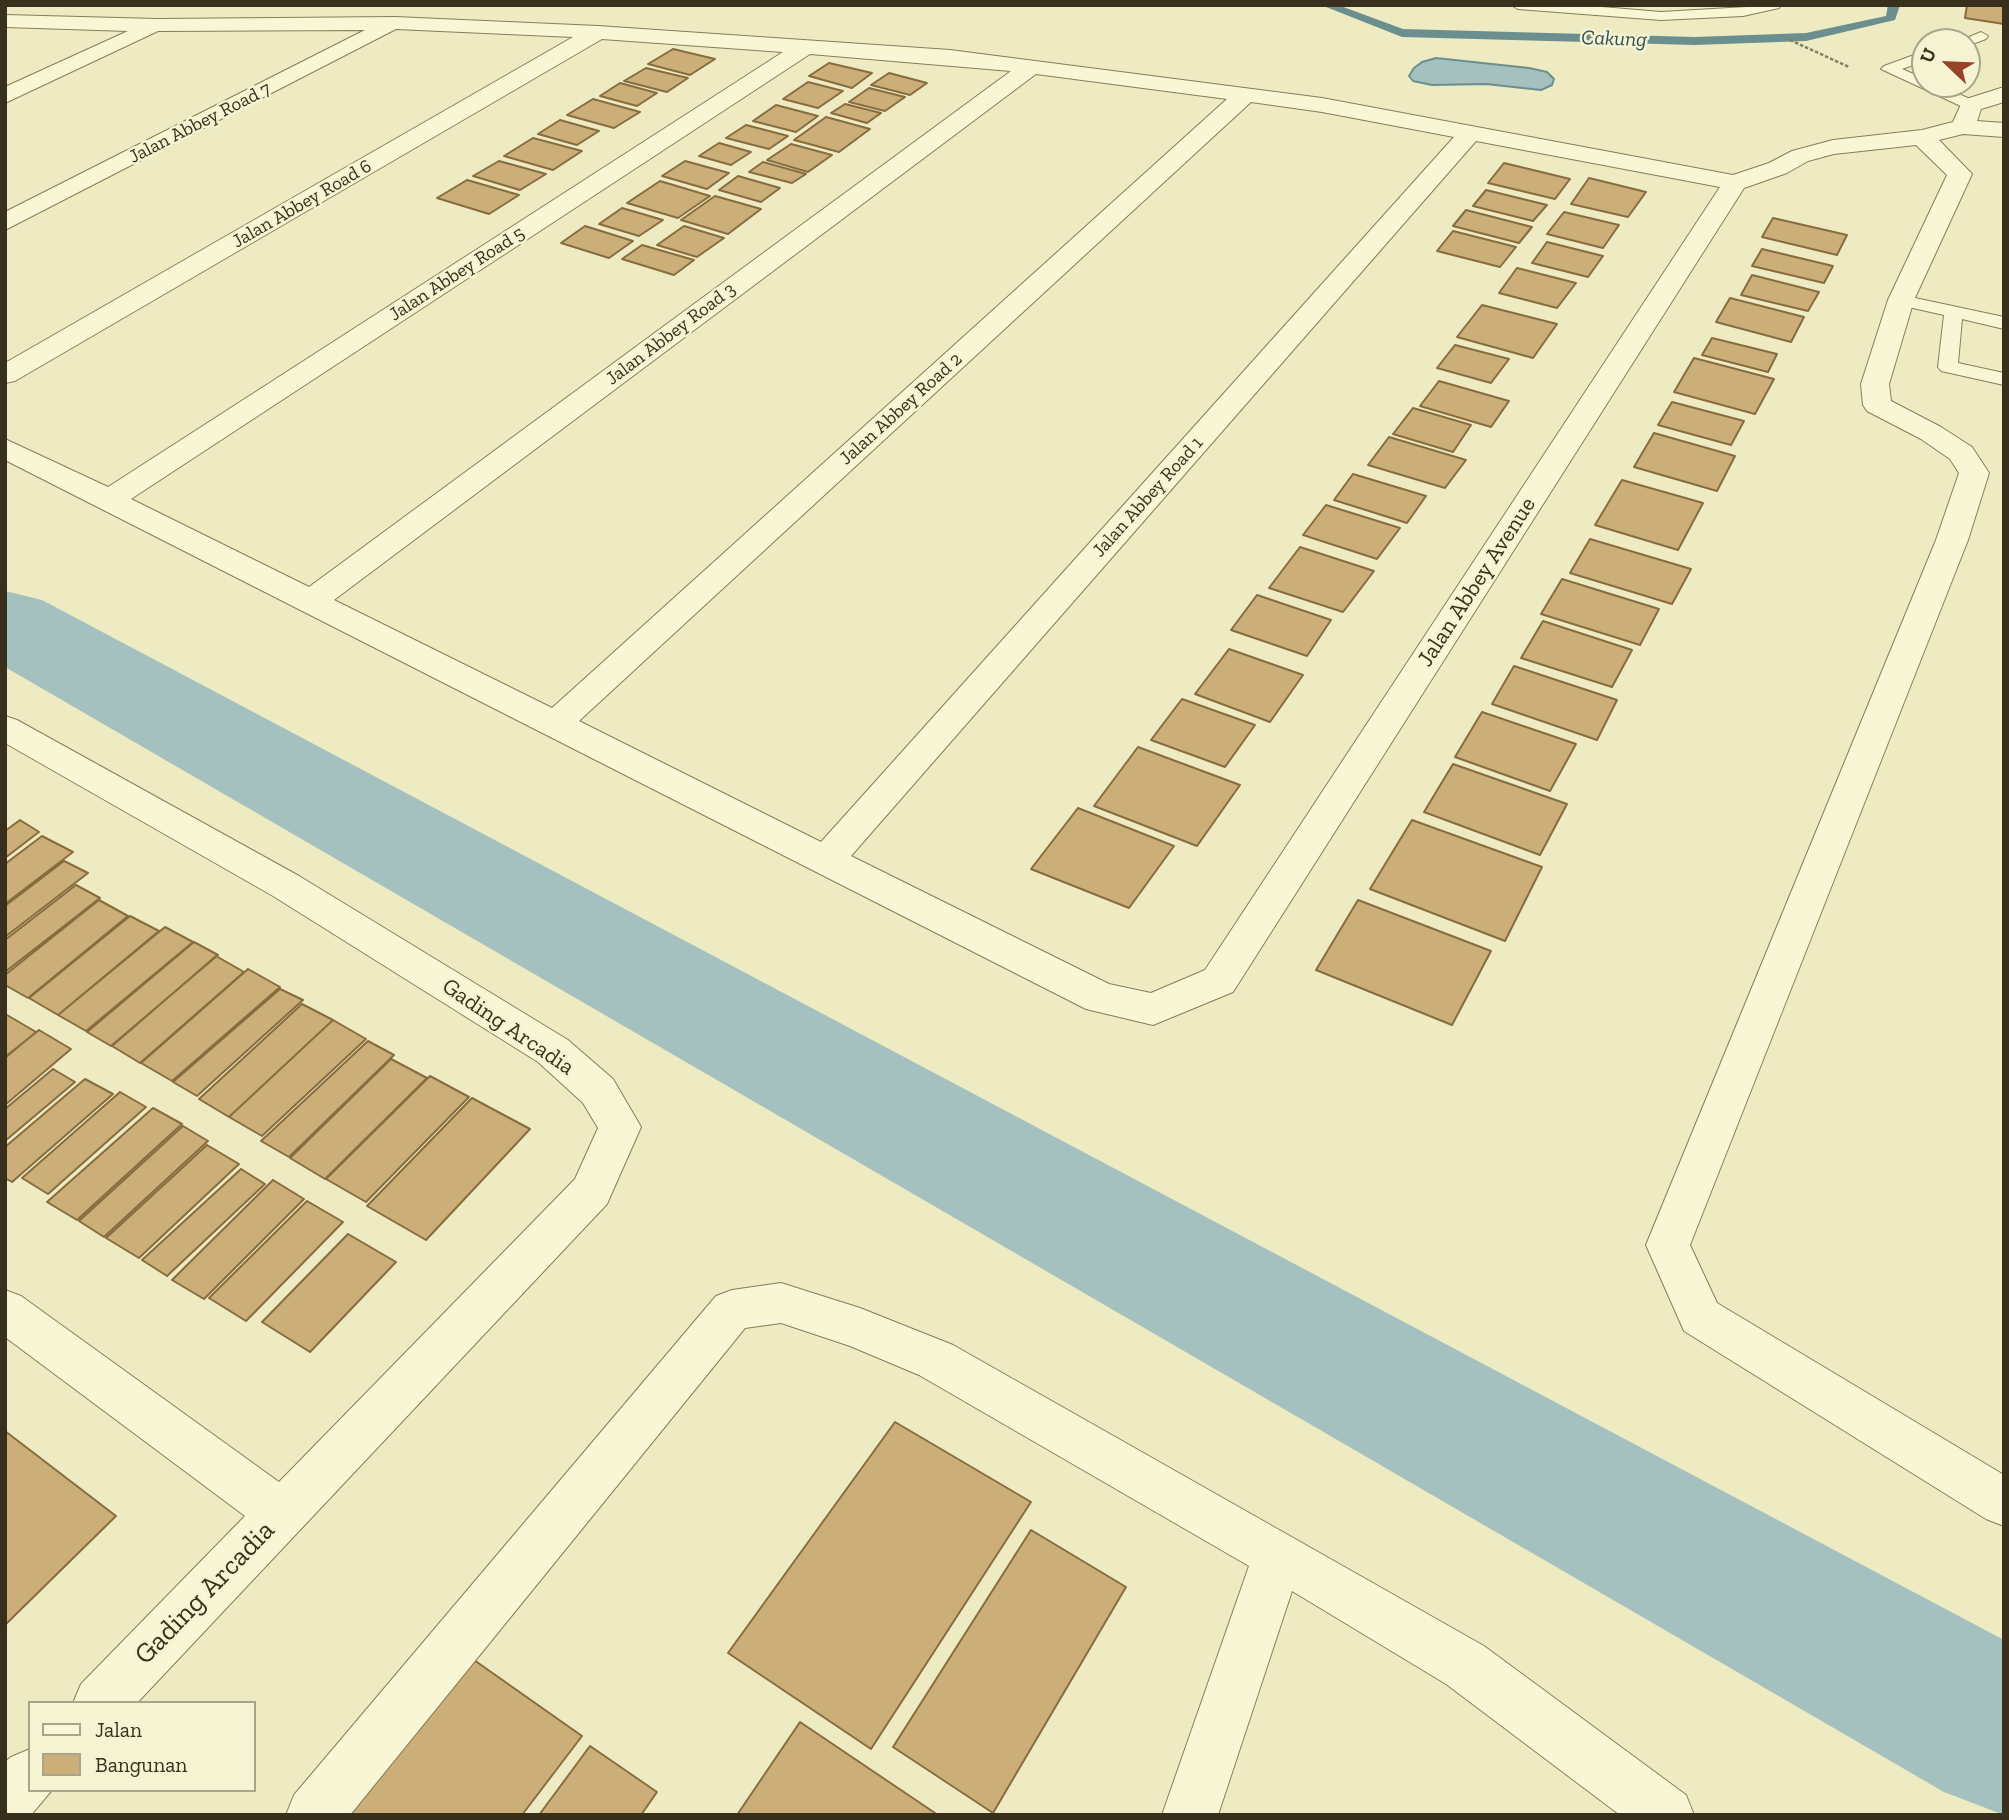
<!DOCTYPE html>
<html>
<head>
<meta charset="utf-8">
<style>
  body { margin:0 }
  #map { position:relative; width:2009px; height:1820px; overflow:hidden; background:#eeebc2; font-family:"Zilla Slab",serif }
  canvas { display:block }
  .frame { position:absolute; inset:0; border:7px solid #38301d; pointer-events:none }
  .legend { position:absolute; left:28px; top:1701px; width:228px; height:91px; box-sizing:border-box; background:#f5f3d2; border:2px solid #a9a58a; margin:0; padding:9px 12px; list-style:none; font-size:21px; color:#38301d }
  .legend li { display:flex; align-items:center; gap:14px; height:35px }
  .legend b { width:35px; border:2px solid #a9a58a }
  .north { position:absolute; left:1911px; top:28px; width:70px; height:70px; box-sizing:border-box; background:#f5f3d2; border:2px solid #a9a58a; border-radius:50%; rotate:293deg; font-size:19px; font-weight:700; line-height:28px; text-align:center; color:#38301d }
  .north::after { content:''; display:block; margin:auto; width:24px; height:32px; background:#974229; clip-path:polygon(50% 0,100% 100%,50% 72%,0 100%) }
</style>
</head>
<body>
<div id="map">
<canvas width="2009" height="1820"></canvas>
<div class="frame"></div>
<ul class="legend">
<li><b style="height:9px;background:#f9f6d5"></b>Jalan</li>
<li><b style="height:19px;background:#ccaf78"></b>Bangunan</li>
</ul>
<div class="north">U</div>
</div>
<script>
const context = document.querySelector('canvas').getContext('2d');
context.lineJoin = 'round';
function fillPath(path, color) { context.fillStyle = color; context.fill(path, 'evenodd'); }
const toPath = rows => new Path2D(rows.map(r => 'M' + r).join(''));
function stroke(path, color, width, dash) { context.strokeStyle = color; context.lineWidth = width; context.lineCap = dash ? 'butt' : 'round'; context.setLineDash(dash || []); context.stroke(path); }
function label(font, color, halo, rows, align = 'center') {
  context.font = font + ' "Zilla Slab",serif'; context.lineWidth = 5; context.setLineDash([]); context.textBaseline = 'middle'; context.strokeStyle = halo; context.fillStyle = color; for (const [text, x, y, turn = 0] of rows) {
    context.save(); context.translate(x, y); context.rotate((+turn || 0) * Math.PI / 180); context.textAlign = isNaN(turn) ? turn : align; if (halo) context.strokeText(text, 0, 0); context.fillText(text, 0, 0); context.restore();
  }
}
const water = toPath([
  [1436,58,1529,68,1547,72,1554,79,1552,85,1541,90,1486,84,1432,85,1413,81,1409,76,1414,68,1422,62,1436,58]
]);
fillPath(water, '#a4c1bf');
stroke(water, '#6b8f8e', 2);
fillPath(toPath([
  [1321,5,1338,5,1403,29,1695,37,1806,33,1886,16,1888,5,1900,5,1895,20,1806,41,1695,45,1402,37,1321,5]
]), '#6b8f8e');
fillPath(toPath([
  [5,591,42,600,2004,1640,2004,1815,1944,1792,5,667,5,591]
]), '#a4c1bf');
const building = toPath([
  [1967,5,2004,6,2004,24,1965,18,1967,5],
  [673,49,715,59,690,75,648,64,673,49],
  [829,63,872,73,852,88,809,76,829,63],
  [646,68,688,78,667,92,624,81,646,68],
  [889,73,927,83,910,95,871,85,889,73],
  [808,82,843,91,818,108,783,99,808,82],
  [620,83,657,93,637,106,600,96,620,83],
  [869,88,905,97,885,111,849,102,869,88],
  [593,99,640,112,614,128,567,115,593,99],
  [845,104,881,113,867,123,831,113,845,104],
  [776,105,818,116,796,132,753,121,776,105],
  [826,117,870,129,839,152,794,140,826,117],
  [560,120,599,131,577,145,538,134,560,120],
  [746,125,788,136,769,149,726,138,746,125],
  [533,138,582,151,553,170,504,156,533,138],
  [719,143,751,152,731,165,699,156,719,143],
  [791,144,832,155,808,172,767,160,791,144],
  [499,161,546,174,520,190,473,176,499,161],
  [685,161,729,173,707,189,662,176,685,161],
  [763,162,806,174,792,183,749,172,763,162],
  [1504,163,1570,179,1555,199,1488,183,1504,163],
  [738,176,780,188,761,202,719,190,738,176],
  [1589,178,1646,192,1628,217,1571,204,1589,178],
  [467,180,519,195,489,214,437,198,467,180],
  [660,181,710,196,678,218,627,203,660,181],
  [1486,190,1547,205,1533,221,1473,206,1486,190],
  [715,196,761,209,728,234,681,220,715,196],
  [622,208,663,220,639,236,599,224,622,208],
  [1466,210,1532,227,1519,243,1453,226,1466,210],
  [1564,212,1619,225,1603,248,1547,234,1564,212],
  [1773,218,1847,235,1837,255,1762,237,1773,218],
  [585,226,633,241,609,258,561,243,585,226],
  [684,226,724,238,697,257,657,245,684,226],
  [1453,231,1516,247,1500,267,1437,251,1453,231],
  [1547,242,1603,256,1588,277,1532,263,1547,242],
  [642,245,694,260,674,275,622,259,642,245],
  [1762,249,1833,266,1824,283,1752,266,1762,249],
  [1517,268,1576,283,1557,308,1499,293,1517,268],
  [1752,275,1819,292,1808,311,1741,295,1752,275],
  [1730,298,1804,317,1791,342,1716,322,1730,298],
  [1482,305,1557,324,1533,358,1457,337,1482,305],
  [1712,338,1777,354,1768,372,1702,355,1712,338],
  [1455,345,1509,359,1491,383,1437,368,1455,345],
  [1694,358,1774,379,1755,414,1674,392,1694,358],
  [1439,381,1509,401,1491,427,1420,406,1439,381],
  [1672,402,1744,421,1731,445,1658,425,1672,402],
  [1413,408,1471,425,1453,452,1393,434,1413,408],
  [1654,433,1735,456,1717,491,1634,467,1654,433],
  [1389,437,1466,460,1445,488,1368,465,1389,437],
  [1353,474,1426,496,1407,523,1334,500,1353,474],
  [1622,480,1703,503,1678,550,1595,525,1622,480],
  [1326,505,1400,528,1377,559,1303,535,1326,505],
  [1590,539,1691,569,1672,604,1570,573,1590,539],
  [1300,547,1374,571,1343,612,1269,588,1300,547],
  [1562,579,1659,609,1640,645,1541,614,1562,579],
  [1257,595,1331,620,1307,656,1231,630,1257,595],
  [1543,621,1632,650,1612,687,1521,658,1543,621],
  [1229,649,1303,675,1270,722,1195,694,1229,649],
  [1514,666,1617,700,1597,740,1492,704,1514,666],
  [1182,699,1255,725,1225,767,1151,740,1182,699],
  [1482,712,1576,744,1550,791,1455,757,1482,712],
  [1138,747,1240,785,1197,846,1094,806,1138,747],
  [1453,764,1567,804,1540,855,1424,812,1453,764],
  [1078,808,1174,846,1129,908,1031,869,1078,808],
  [20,820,39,832,5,858,5,831,20,820],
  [1412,820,1542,867,1505,941,1370,889,1412,820],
  [42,836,73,852,5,904,5,864,42,836],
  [64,861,88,873,5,937,5,906,64,861],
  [76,885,100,898,5,972,5,940,76,885],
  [99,900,128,916,28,998,5,985,5,975,99,900],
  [1358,900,1491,951,1452,1025,1316,970,1358,900],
  [130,916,159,931,58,1015,29,998,130,916],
  [165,927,193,942,86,1031,58,1015,165,927],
  [194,942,218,955,111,1046,87,1032,194,942],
  [216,956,244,972,140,1063,112,1046,216,956],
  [248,969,280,987,172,1081,141,1063,248,969],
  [280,989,303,1000,197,1096,173,1082,280,989],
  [302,1004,333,1020,229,1117,199,1099,302,1004],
  [7,1015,36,1032,5,1058,5,1016,7,1015],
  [333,1020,366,1039,262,1136,229,1117,333,1020],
  [39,1030,71,1049,5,1105,5,1057,39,1030],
  [368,1041,394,1055,289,1157,261,1141,368,1041],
  [391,1059,427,1078,325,1179,290,1158,391,1059],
  [53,1069,75,1082,5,1141,5,1109,53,1069],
  [430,1076,469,1097,366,1202,326,1179,430,1076],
  [85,1079,113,1094,12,1182,5,1178,5,1147,85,1079],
  [120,1092,146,1107,48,1194,22,1178,120,1092],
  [472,1098,530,1129,426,1240,367,1206,472,1098],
  [153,1108,182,1124,77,1220,47,1202,153,1108],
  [183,1126,208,1141,104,1237,79,1221,183,1126],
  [207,1145,239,1164,139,1258,106,1238,207,1145],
  [241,1169,265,1184,167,1276,142,1260,241,1169],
  [273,1180,304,1199,204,1299,172,1280,273,1180],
  [307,1201,343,1222,246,1321,209,1298,307,1201],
  [348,1234,396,1262,310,1352,262,1322,348,1234],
  [895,1422,1031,1502,871,1749,728,1653,895,1422],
  [5,1431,116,1516,5,1625,5,1431],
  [1031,1530,1126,1587,993,1813,893,1747,1031,1530],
  [474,1660,582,1736,522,1815,349,1815,474,1660],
  [800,1722,938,1815,737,1815,800,1722],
  [590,1746,657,1792,641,1815,539,1815,590,1746]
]);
fillPath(building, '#ccaf78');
stroke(building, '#876c3f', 2);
const lane = toPath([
  [1511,5,1578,5,1661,12,1781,5,1779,8,1743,16,1661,20,1518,9,1511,5],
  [1981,32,1988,36,1986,39,1967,46,1967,42,1957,42,1981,32],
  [1925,51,1925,61,1902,69,1925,79,1925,84,1936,84,1977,102,1979,105,1977,108,1965,108,1881,69,1884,66,1925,51],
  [1901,295,2004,317,2004,329,1962,319,1958,363,2004,373,2004,385,1941,371,1938,367,1944,315,1895,304,1892,300,1895,296,1901,295]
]);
const street = toPath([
  [5,15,157,19,395,17,598,26,950,50,1322,98,1733,175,1769,163,1792,151,1833,140,1922,130,1953,122,1963,100,2004,87,2004,102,1981,109,1977,121,2004,123,2004,137,1963,134,1939,140,1972,174,1914,300,1889,384,1891,401,1941,427,1972,447,1989,473,1968,540,1690,1245,1717,1303,2004,1475,2004,1526,1986,1519,1684,1331,1646,1245,1936,540,1959,473,1950,459,1921,439,1867,411,1863,405,1861,384,1888,300,1947,175,1916,145,1834,154,1808,161,1787,173,1744,188,1233,992,1153,1025,1086,1009,5,460,5,439,108,487,783,52,602,39,15,381,5,383,5,363,573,37,396,29,5,230,5,212,365,30,158,31,5,103,5,87,128,31,5,27,5,15],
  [810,54,1011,71,309,587,131,499,810,54],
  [1036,74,1227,99,552,708,334,600,1036,74],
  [1251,102,1322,112,1454,137,821,842,579,721,1251,102],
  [1476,141,1720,187,1205,970,1151,993,1109,984,851,856,1476,141],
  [5,716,17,720,299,876,568,1040,613,1079,641,1127,607,1204,137,1703,73,1703,81,1684,245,1516,5,1337,5,1290,21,1296,279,1482,575,1179,598,1128,583,1103,538,1062,273,896,5,743,5,716],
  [781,1283,860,1308,953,1345,1484,1646,1686,1795,1694,1815,1620,1815,1446,1684,1292,1591,1218,1815,1162,1815,1249,1566,919,1375,850,1346,781,1323,745,1328,350,1815,286,1815,294,1795,716,1296,732,1290,781,1283],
  [30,1749,30,1790,52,1790,31,1815,5,1815,5,1762,11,1757,30,1749]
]);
stroke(lane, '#887d59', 2);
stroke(street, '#887d59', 2);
stroke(toPath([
  [1790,40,1849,67]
]), '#887d59', 2.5, [3.5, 2]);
fillPath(lane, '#f9f6d5');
fillPath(street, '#f9f6d5');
label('19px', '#38301d', '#f5f3d2', [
  ["Jalan Abbey Road 7",200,123,-27],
  ["Jalan Abbey Road 6",302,204,-30],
  ["Jalan Abbey Road 5",457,274,-33],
  ["Jalan Abbey Road 3",671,334,-37],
  ["Jalan Abbey Road 2",901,409,-42],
  ["Jalan Abbey Road 1",1148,497,-48]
]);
label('italic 21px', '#2d5057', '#f5f3d2', [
  ["Cakung",1614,39,2]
]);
label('23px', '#38301d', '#f5f3d2', [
  ["Jalan Abbey Avenue",1477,582,-57],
  ["Gading Arcadia",508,1027,34]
]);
label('28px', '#38301d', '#f5f3d2', [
  ["Gading Arcadia",205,1593,-46]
]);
</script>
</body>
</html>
